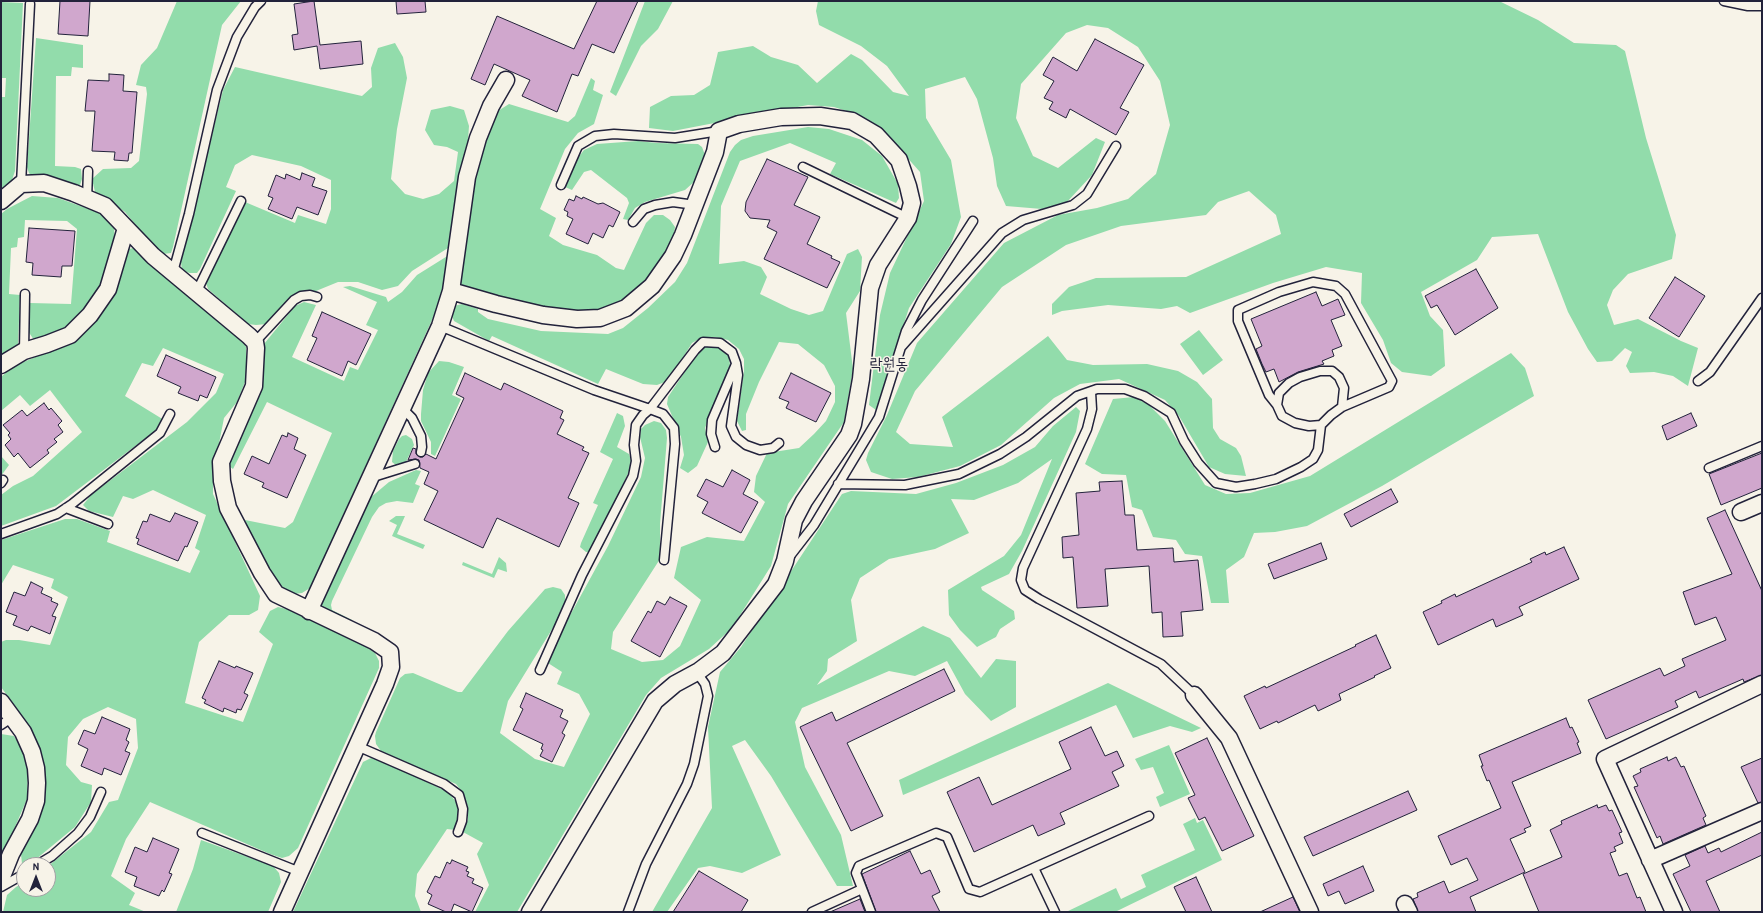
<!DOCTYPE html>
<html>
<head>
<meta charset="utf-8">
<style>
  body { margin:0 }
  #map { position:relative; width:1763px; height:913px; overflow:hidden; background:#f7f3e8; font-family:"Patrick Hand",sans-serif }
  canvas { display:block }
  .frame { position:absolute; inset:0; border:2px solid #22223b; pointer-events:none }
  .north { position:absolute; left:16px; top:857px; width:40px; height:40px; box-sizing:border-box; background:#f7f3e8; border:1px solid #a29fa3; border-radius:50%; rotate:0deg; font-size:11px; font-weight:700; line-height:16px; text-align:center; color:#22223b }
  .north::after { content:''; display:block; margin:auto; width:14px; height:18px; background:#22223b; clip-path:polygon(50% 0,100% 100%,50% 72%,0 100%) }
</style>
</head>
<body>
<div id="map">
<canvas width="1763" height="913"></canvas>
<div class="frame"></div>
<div class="north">N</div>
</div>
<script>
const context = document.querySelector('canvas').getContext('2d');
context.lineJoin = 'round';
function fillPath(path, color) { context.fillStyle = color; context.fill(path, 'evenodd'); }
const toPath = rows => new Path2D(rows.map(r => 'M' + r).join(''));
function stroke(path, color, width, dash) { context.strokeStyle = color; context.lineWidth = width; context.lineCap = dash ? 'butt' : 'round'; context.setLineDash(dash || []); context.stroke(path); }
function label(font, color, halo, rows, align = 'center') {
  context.font = font + ' "Patrick Hand","Poor Story",sans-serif'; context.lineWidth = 3; context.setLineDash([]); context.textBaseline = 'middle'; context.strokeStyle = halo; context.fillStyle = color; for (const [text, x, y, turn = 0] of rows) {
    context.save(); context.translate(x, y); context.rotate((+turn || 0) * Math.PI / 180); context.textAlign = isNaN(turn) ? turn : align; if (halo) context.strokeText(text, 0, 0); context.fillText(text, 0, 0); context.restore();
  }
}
fillPath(toPath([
  [177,1,241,1,222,25,173,247,171,253,163,254,157,251,125,212,95,192,92,179,103,169,131,168,139,161,147,94,146,87,136,85,141,65,157,48],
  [645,1,673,1,658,29,641,46,616,96,610,92],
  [818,1,1499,1,1538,20,1574,43,1616,45,1625,51,1646,138,1676,235,1672,259,1628,274,1613,290,1607,305,1614,325,1638,319,1681,341,1698,348,1688,386,1673,376,1654,372,1630,373,1626,366,1632,352,1625,348,1612,361,1597,362,1588,349,1568,312,1538,234,1492,237,1477,260,1421,292,1430,316,1443,330,1445,366,1431,376,1402,372,1391,363,1383,340,1361,303,1362,273,1326,267,1273,283,1190,313,1177,306,1161,309,1108,305,1062,311,1052,315,1052,304,1069,287,1096,278,1186,277,1281,234,1276,215,1249,191,1218,202,1206,215,1121,226,1066,245,1002,287,915,391,896,432,910,444,953,447,942,417,1048,336,1067,360,1093,365,1147,364,1178,371,1197,382,1212,399,1213,428,1220,439,1236,448,1241,456,1246,476,1225,474,1209,467,1179,416,1165,400,1119,379,1080,384,1054,398,1001,445,960,466,918,477,892,479,871,472,866,460,868,453,887,415,917,343,1004,243,1058,215,1097,208,1128,199,1156,174,1170,125,1160,81,1138,47,1108,28,1087,25,1066,33,1021,84,1016,118,1033,156,1058,168,1096,138,1105,142,1092,175,1067,202,1042,209,1006,206,997,186,993,158,977,99,965,77,925,89,926,118,951,160,961,217,951,244,909,308,876,410,869,405,880,315,890,273,924,201,920,172,880,127,859,115,834,107,808,105,673,131,649,128,650,107,671,96,694,95,710,85,718,52,753,46,771,57,798,65,817,83,851,54,862,60,893,92,909,96,887,66,861,46,819,25,816,11],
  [1,2,23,3,15,171,11,183,1,191,1,97,5,97,6,78,1,78],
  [36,38,83,45,83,68,72,67,71,76,56,76,55,166,75,167,81,169,82,179,80,185,72,185,32,177,29,173,27,167],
  [395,43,403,57,407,78,397,129,391,179,405,194,423,199,439,194,454,181,458,152,447,147,434,145,425,130,431,110,450,106,464,110,469,126,467,154,448,248,412,271,398,286,382,290,358,282,338,282,316,291,296,293,267,324,256,325,248,324,208,289,206,283,245,202,295,223,298,215,326,224,331,209,331,180,301,166,252,155,235,165,226,187,236,191,200,269,197,273,190,273,182,271,181,262,223,90,235,67,362,96,372,87,371,68,378,48],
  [591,78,595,81,593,90,603,95,594,124,578,133,565,149,540,209,556,218,549,236,563,245,597,255,616,268,624,270,646,223,654,215,663,215,670,220,675,227,673,239,667,252,651,274,630,297,613,308,593,313,565,311,511,303,463,290,458,284,478,158,498,111,509,104,568,122,575,116],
  [808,127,829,129,862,140,882,156,898,184,899,198,896,203,830,174,836,163,790,143,740,161,721,206,719,264,744,261,761,267,767,277,760,294,791,309,809,315,823,311,847,254,858,249,862,257,860,291,846,313,853,369,844,422,788,504,771,566,732,628,709,649,661,678,646,695,517,912,475,912,489,885,477,854,483,843,463,832,468,819,468,807,463,793,456,784,381,751,376,744,375,736,376,732,400,678,405,674,413,673,458,692,462,692,508,631,545,589,553,587,561,589,565,595,565,602,562,613,508,701,500,733,535,759,564,767,590,714,579,694,557,684,562,672,548,663,568,619,608,546,641,477,645,458,640,437,641,429,645,425,654,421,661,423,666,430,667,438,660,524,660,559,613,632,611,649,642,662,663,660,680,646,701,600,674,578,681,547,707,537,744,541,765,502,754,492,756,476,767,453,799,448,814,434,826,421,835,402,835,386,824,365,798,344,779,342,759,382,746,414,746,430,742,431,737,421,744,371,744,359,739,349,728,340,714,337,701,338,692,343,673,374,665,382,657,385,643,384,606,369,598,384,492,336,489,341,454,321,452,316,452,310,454,306,462,304,478,309,478,312,488,319,541,331,608,334,623,328,648,308,675,282,687,263,730,152,735,145,741,140,753,136],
  [638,141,657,143,698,144,702,147,705,155,704,165,695,181,685,190,645,202,635,208,628,220,623,219,629,203,627,198,591,170,584,172,572,190,565,187,577,159,584,150,597,144],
  [32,196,58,198,100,213,114,223,115,250,100,287,80,314,62,332,34,340,28,331,30,303,71,304,77,229,67,221,25,220,24,237,18,238,17,247,11,248,9,294,20,295,18,344,13,351,1,356,1,214,7,209],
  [133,248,242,338,246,347,247,377,237,402,224,418,213,474,213,494,260,596,258,610,249,615,229,615,199,642,185,703,243,722,273,644,259,632,270,611,278,607,291,610,368,648,375,653,379,661,379,668,298,848,289,856,282,858,270,854,150,802,126,839,111,876,135,893,129,905,146,912,3,912,7,895,16,887,24,882,24,889,48,889,48,866,91,832,109,802,118,800,138,748,136,719,108,707,83,719,68,737,66,765,81,782,92,785,91,802,75,827,35,860,22,864,21,854,43,806,45,781,40,751,17,709,1,687,1,642,6,640,19,640,50,645,68,597,51,588,54,579,13,565,1,585,1,540,65,519,77,519,110,531,107,542,190,573,200,551,195,548,206,515,153,490,133,499,123,496,113,517,89,511,83,505,91,495,187,422,216,393,224,374,163,348,153,366,142,363,125,396,164,420,159,428,56,506,1,526,1,495,13,486,33,476,82,432,50,390,30,406,20,395,1,411,1,377,12,367,77,339,99,316,114,291,123,268,124,256,129,249],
  [449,255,442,298,310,588,302,593,294,594,288,592,277,582,261,559,245,520,285,528,293,522,332,433,267,402,233,469,229,466,242,427,260,387,264,366,264,344,295,306,304,302,316,305,292,357,344,381,350,367,358,370,378,330,366,325,377,302,343,287,350,286,386,297,388,302,402,292,417,275],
  [1199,330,1223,360,1203,375,1180,344],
  [714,344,720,346,726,351,729,357,730,365,705,428,708,442,697,466,688,473,680,468,684,455,681,437,667,404,668,397,698,352,706,346],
  [1511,353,1525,368,1534,396,1382,486,1307,526,1275,532,1254,533,1244,557,1226,570,1229,603,1211,603,1202,556,1185,554,1176,540,1153,537,1142,510,1132,507,1126,475,1102,474,1085,464,1113,399,1134,397,1149,405,1165,421,1205,485,1226,494,1250,493,1310,476],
  [439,361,449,362,464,367,452,395,461,399,435,456,431,454,431,442,421,421,421,414,423,390,428,373],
  [1076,407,1080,411,1076,432,1022,551,1009,574,981,587,982,590,1014,611,1015,619,1000,629,996,637,977,647,960,630,949,615,948,590,1004,556,1021,535,1052,459,1018,483,974,500,951,499,969,533,935,549,889,559,860,578,851,600,857,641,828,659,827,671,817,685,923,626,950,638,981,678,996,659,1016,661,1016,707,991,721,965,694,947,661,915,676,889,671,802,708,795,722,805,767,841,835,853,886,837,886,771,776,745,740,732,746,781,855,742,873,710,866,698,868,667,912,652,912,712,808,708,727,720,672,741,647,842,494,851,491,916,494,956,483,1003,465,1035,447,1053,426],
  [617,413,623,416,625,426,617,447,629,454,631,460,631,467,593,549,591,552,586,552,580,547,581,543,598,505,593,503,613,459,600,452],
  [406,435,412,439,414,445,405,464,397,466,392,462,393,451,399,439,402,436],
  [1,456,9,465,1,476],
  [416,470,421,471,415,484,420,486,413,503,397,501,386,503,379,507,372,517,332,601,331,605,332,610,352,620,353,625,324,612,321,602,361,511,370,498,389,482],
  [396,516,405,516,397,534,425,545,423,549,392,536,397,525,389,521],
  [499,557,506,563,507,572,498,569,494,578,462,565,463,562,492,574],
  [1108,683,1201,728,1192,732,1170,726,1133,738,1116,705,903,795,899,780],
  [1,734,14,736,22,749,28,768,27,799,1,860],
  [1169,745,1190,794,1160,807,1156,797,1164,793,1153,767,1141,770,1135,759],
  [371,758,382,761,448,792,457,803,459,817,455,830,447,829,417,874,415,896,421,912,293,912,363,762],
  [1195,818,1197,823,1203,820,1222,860,1115,912,1066,912,1116,888,1121,899,1146,887,1141,875,1195,850,1183,824],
  [201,840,273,866,279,873,281,882,268,912,176,912,193,869]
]), '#92dcab');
const building = toPath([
  [60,1,90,1,88,36,58,34,60,1],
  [314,1,320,45,361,41,363,64,320,69,317,46,294,50,292,35,298,34,294,4,314,1],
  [396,1,425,1,426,12,397,14,396,1],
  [597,1,638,1,614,53,592,44,578,76,572,74,557,112,522,96,530,80,494,64,485,85,471,79,497,16,574,49,597,1],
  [1095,39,1144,65,1120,108,1129,112,1116,135,1070,109,1066,118,1049,109,1053,102,1044,98,1054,81,1043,75,1053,57,1077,71,1095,39],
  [109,74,124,75,123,91,137,92,132,153,129,153,128,161,114,160,115,152,92,151,95,111,85,111,88,80,109,81,109,74],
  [767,159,808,177,794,205,820,217,807,244,832,256,831,258,840,262,827,288,764,259,777,232,767,227,770,220,750,218,745,211,746,202,767,159],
  [302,173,315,178,312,186,327,191,318,215,297,207,292,219,268,209,273,198,268,196,276,175,285,179,286,174,300,180,302,173],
  [576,196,582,199,583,197,598,204,603,203,620,212,613,227,609,225,603,238,593,233,588,244,566,234,573,219,567,216,568,212,564,210,569,199,574,201,576,196],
  [29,228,75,231,72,266,62,266,61,277,32,275,33,263,26,262,29,228],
  [1476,269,1498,308,1455,335,1437,305,1431,308,1425,296,1476,269],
  [1675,277,1705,296,1679,337,1649,318,1675,277],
  [1316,292,1322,306,1338,299,1345,315,1331,320,1342,346,1332,350,1334,356,1322,361,1324,364,1298,372,1279,382,1274,369,1266,372,1262,364,1256,349,1262,346,1251,319,1316,292],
  [322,312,371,334,356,365,348,361,342,376,307,360,317,338,312,336,322,312],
  [166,355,216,377,207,398,200,395,198,401,178,393,181,387,157,376,166,355],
  [465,373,501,390,504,383,563,411,560,418,564,420,557,434,584,447,582,450,589,453,568,498,579,503,559,547,497,518,483,548,424,520,438,491,424,484,429,472,420,468,419,460,416,459,408,460,413,448,416,449,416,454,420,457,423,457,426,454,436,459,464,398,456,394,465,373],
  [791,373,831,393,816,422,786,408,789,402,779,398,791,373],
  [44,403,49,410,51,408,62,421,58,425,63,432,54,439,57,442,47,450,49,453,30,468,18,453,14,457,5,445,11,439,8,435,10,433,3,425,22,410,27,416,44,403],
  [1691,413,1697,426,1667,440,1662,426,1691,413],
  [288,433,298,438,294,449,306,455,287,498,262,487,264,483,244,474,252,456,269,464,282,435,287,437,288,433],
  [1762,453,1762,488,1721,505,1709,474,1762,453],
  [732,470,750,480,743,494,758,502,741,533,702,513,708,502,697,496,706,479,723,487,732,470],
  [1122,481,1125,515,1134,515,1137,550,1173,548,1174,562,1198,560,1203,610,1181,612,1183,636,1163,637,1162,612,1152,613,1149,566,1105,569,1108,606,1077,608,1073,557,1063,558,1062,537,1079,535,1076,493,1100,491,1099,482,1122,481],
  [1391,489,1398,502,1351,527,1344,514,1391,489],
  [1725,510,1762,591,1762,675,1744,682,1743,679,1699,698,1696,691,1675,701,1678,707,1606,739,1588,700,1660,668,1664,676,1685,666,1682,659,1726,640,1716,617,1695,625,1683,592,1732,574,1707,518,1725,510],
  [175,513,198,522,187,547,185,546,178,561,137,544,139,539,136,538,143,521,147,522,150,514,170,522,175,513],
  [1321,543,1327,559,1274,579,1268,564,1321,543],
  [1564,547,1579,579,1519,607,1523,615,1496,627,1493,619,1438,645,1423,612,1442,603,1441,601,1455,594,1456,597,1532,562,1530,559,1545,552,1546,555,1564,547],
  [31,582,43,588,41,593,52,598,51,601,58,604,52,616,56,617,50,634,31,626,28,631,13,625,17,616,6,612,14,592,25,596,31,582],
  [670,597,687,606,660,657,631,641,648,611,651,613,657,601,665,605,670,597],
  [1376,635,1391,668,1374,676,1375,677,1339,694,1341,700,1318,711,1315,705,1278,723,1277,721,1260,729,1244,696,1265,686,1266,688,1356,646,1355,645,1376,635],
  [219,661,235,668,236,666,253,673,244,693,248,695,241,710,237,709,236,713,224,708,223,712,204,703,206,700,202,698,219,661],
  [944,669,955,691,847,743,883,816,851,831,800,727,832,712,836,721,944,669],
  [526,693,563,710,560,717,568,721,562,733,565,735,552,762,540,756,543,750,541,749,543,744,513,730,523,709,520,707,526,693],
  [102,717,130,729,126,740,129,742,125,751,130,753,121,775,104,768,102,775,81,766,88,749,78,744,84,730,95,734,102,717],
  [1566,718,1570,728,1572,727,1579,742,1577,743,1581,753,1512,782,1531,826,1524,829,1526,832,1510,839,1525,872,1470,897,1476,912,1418,912,1413,899,1418,897,1417,893,1444,881,1449,893,1478,880,1467,858,1451,865,1438,836,1501,808,1489,780,1487,781,1481,766,1483,766,1479,755,1566,718],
  [1091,727,1105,756,1117,751,1124,766,1112,772,1119,786,1060,813,1065,824,1038,836,1033,825,974,852,947,792,979,777,992,805,1071,769,1059,742,1091,727],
  [1207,738,1254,836,1222,851,1205,817,1199,820,1188,798,1195,795,1175,753,1207,738],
  [1667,757,1668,761,1676,757,1681,767,1684,766,1706,816,1703,818,1706,825,1663,844,1660,836,1657,838,1634,787,1638,786,1633,776,1641,772,1640,769,1667,757],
  [1762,758,1762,802,1758,803,1741,767,1762,758],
  [1408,791,1417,810,1313,856,1304,837,1408,791],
  [1597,805,1598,808,1606,805,1609,811,1612,810,1622,832,1619,833,1623,843,1614,847,1616,851,1610,853,1619,876,1627,873,1637,898,1640,897,1646,912,1539,912,1523,874,1562,857,1550,830,1562,824,1561,821,1597,805],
  [1762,832,1762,855,1706,881,1720,912,1691,912,1673,874,1690,866,1685,855,1705,846,1708,853,1719,848,1721,852,1762,832],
  [153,838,179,849,169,873,172,874,164,892,162,890,159,896,134,886,137,877,125,872,135,847,147,852,153,838],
  [910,851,921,874,930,870,940,892,932,896,940,912,876,912,862,874,910,851],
  [452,860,468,867,466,871,469,872,467,876,474,879,472,883,483,888,472,912,454,904,451,912,446,912,428,904,432,895,427,892,435,876,440,878,447,862,450,864,452,860],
  [1363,866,1374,891,1345,904,1339,891,1328,896,1323,884,1363,866],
  [699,871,748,900,741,912,673,912,699,871],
  [1196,877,1212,912,1186,912,1174,887,1196,877],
  [1293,897,1300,912,1260,912,1293,897],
  [860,899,865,912,830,912,860,899]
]);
fillPath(building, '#d0a7cd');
stroke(building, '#22223b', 1);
const service = toPath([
  [1724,1,1748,6,1762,6],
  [803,167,908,218],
  [21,184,30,4],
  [561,185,578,146,595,136,614,134,675,138,719,131],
  [87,199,88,171],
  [633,222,644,209,655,205,673,202,695,205],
  [173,272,189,214,217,90,237,37,255,7,261,1],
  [197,291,241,201],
  [440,326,594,390,650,409,643,415,636,425,634,445,636,461,633,476,582,575,540,670],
  [255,342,294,300,301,296,310,295,317,297],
  [902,346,1002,233,1023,220,1073,205,1087,194,1116,146],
  [24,351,25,294],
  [1698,381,1710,372,1762,298],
  [1091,392,1092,409,1087,429,1023,568,1021,580,1025,590,1039,599,1161,664,1194,695],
  [402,408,412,418,421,436,422,447,421,452],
  [1321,425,1309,426,1295,423,1282,416,1277,405,1279,393,1289,383,1300,377,1320,371,1332,371,1339,377,1344,388,1342,407],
  [715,447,711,434,712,420,736,364],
  [1709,468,1762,446],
  [370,478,415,464],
  [1,483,3,480],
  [838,484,905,485,959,474,1000,454,1026,437,1077,396,1097,389,1125,389,1144,396,1171,413,1184,441,1198,463,1216,483,1236,487,1255,484,1276,479,1301,467,1313,459,1318,450,1321,425,1331,415,1342,407,1389,387,1392,381,1345,294,1336,286,1313,282,1279,292,1238,310,1238,321,1269,395,1277,405],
  [66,508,108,524],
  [1,534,57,514,72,504,160,433,170,414],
  [790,556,814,525,879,417,906,331,922,300,973,221],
  [664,560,675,444,674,428,663,414,650,409,695,350,703,342,720,343,732,352,736,363,738,375,731,426,736,437,746,445,760,450,773,448,779,443],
  [1,725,13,717],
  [357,746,444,784,459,795,463,809,462,821,458,832],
  [202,833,300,872],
  [37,865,52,856,78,833,90,817,101,792],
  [1034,868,1055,912],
  [1,887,24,874],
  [628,912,646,864,687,784,694,764,708,696,705,684,700,677,694,674],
  [812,912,862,889],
  [871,912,856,873,859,866,936,833,947,837,969,889,980,892,1149,816]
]);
const minor = toPath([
  [1,201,21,184,44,183,74,193,105,206,153,256,249,336,255,342,256,348,254,386,221,462,222,481,228,508,262,573,276,594,374,641,390,652,391,667,385,684,282,912],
  [451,291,496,304,543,315,577,319,600,318,626,308,652,286,673,256,683,235,715,152,719,131,739,124,781,117,820,116,852,121,876,135,899,160,908,186,912,203,908,218,878,265,870,288,861,379,853,424,849,435,804,501,794,520,785,561,776,584,723,653,699,671,675,684,655,701,530,912],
  [1,365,24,351,47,344,70,335,90,315,108,289,126,228],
  [1741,512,1762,503],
  [309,611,440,326,451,291,467,177,478,138,491,106,506,80],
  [1194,695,1229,738,1310,912],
  [1,702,23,732,32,752,36,768,37,783,36,801,30,819,11,854,1,879],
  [1650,860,1762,811],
  [1405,904,1409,912],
  [1674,912,1605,759,1762,684]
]);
stroke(service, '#22223b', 11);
stroke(minor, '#22223b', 19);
stroke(service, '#f7f3e8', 8);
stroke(minor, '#f7f3e8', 16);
label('16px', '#22223b', '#f7f3e8', [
  ["락원동",889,365]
]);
</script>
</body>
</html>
